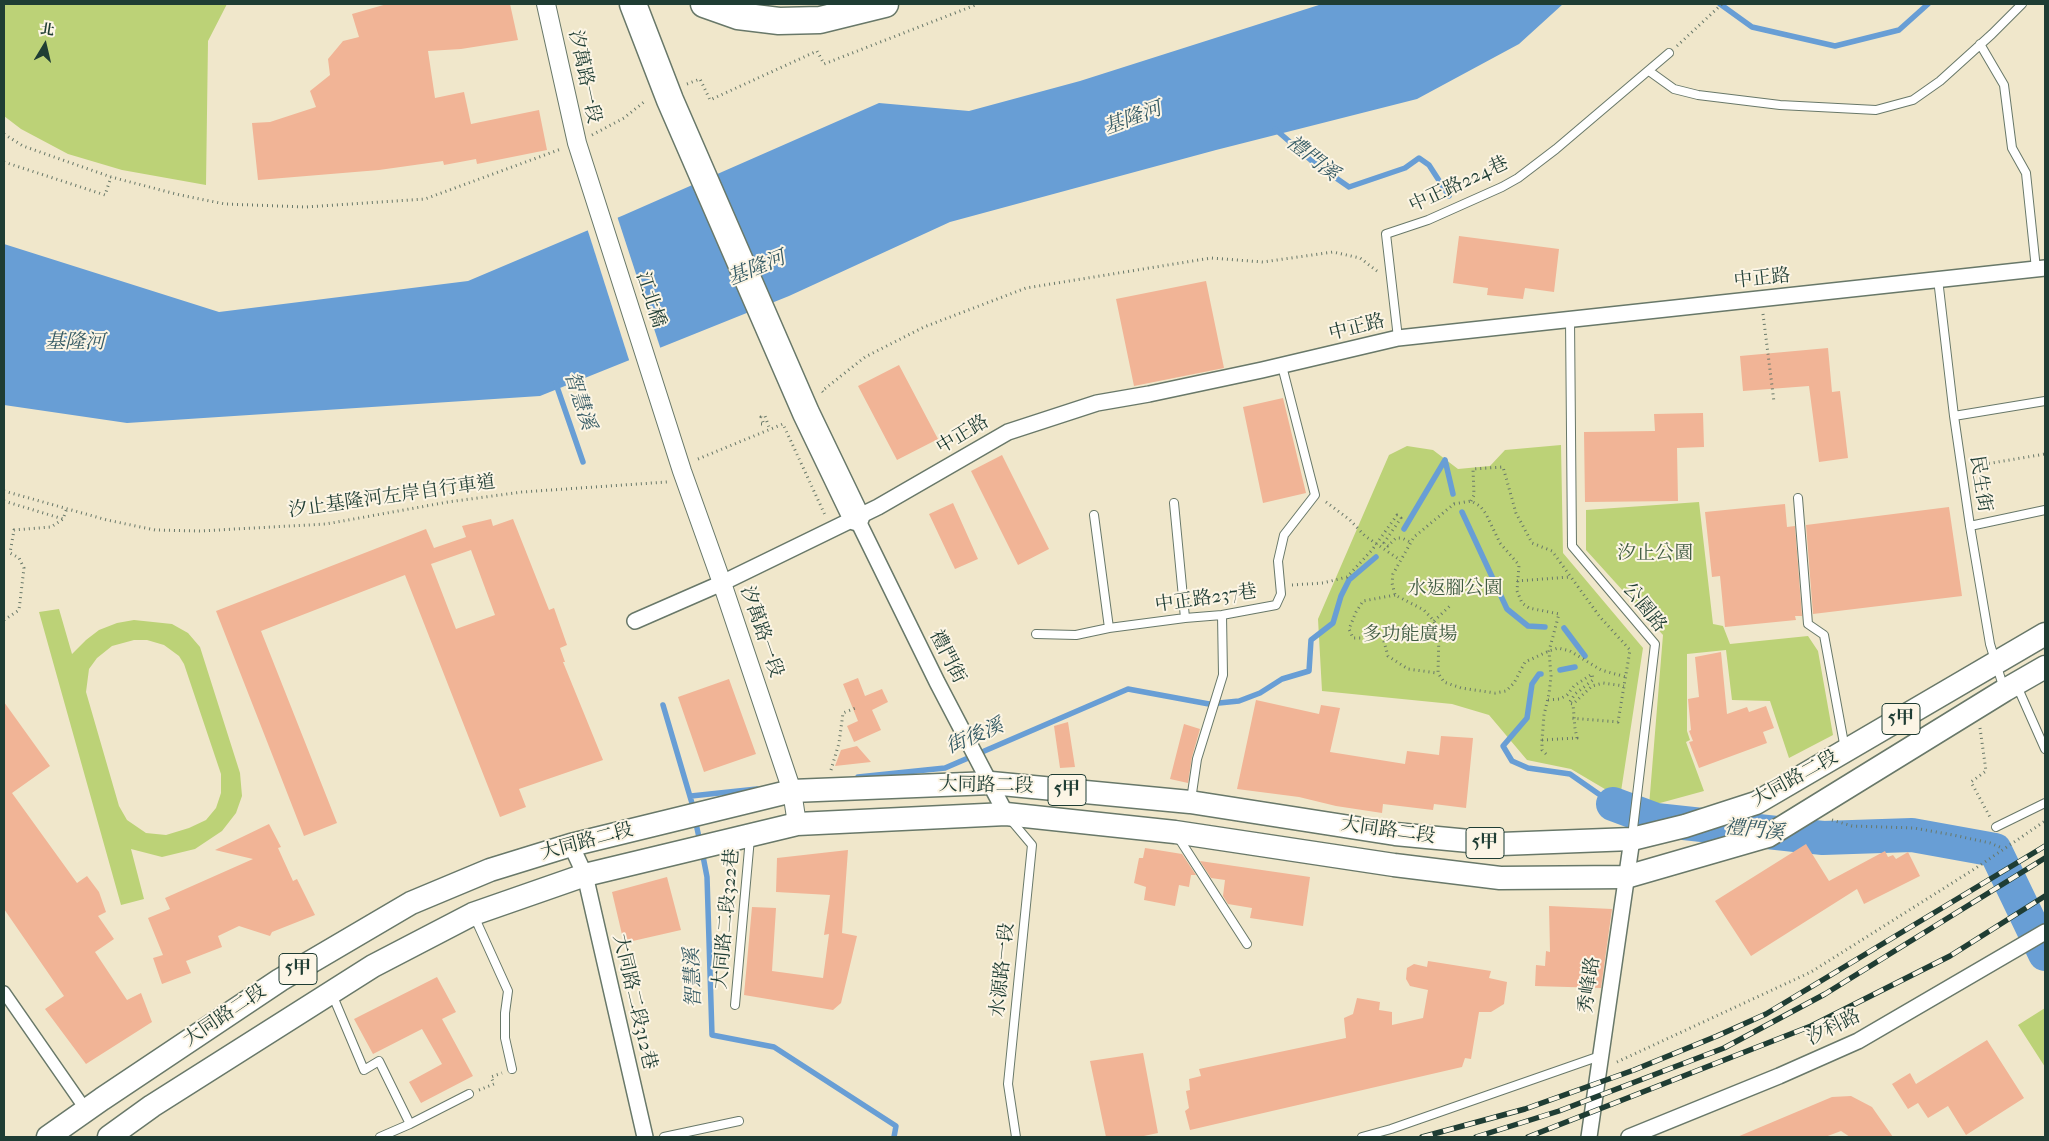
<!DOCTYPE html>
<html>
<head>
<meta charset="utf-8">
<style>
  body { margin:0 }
  #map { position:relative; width:2049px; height:1141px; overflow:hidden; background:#f0e7cb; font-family:"IM FELL French Canon","Noto Serif TC",serif }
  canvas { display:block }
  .frame { position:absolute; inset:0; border:5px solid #1f3d34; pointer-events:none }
  .north { position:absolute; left:20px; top:20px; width:50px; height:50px; -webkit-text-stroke:4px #fcf5e5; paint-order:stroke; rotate:9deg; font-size:14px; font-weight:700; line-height:20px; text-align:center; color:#1f3d34 }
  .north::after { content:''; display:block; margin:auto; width:18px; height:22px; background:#1f3d34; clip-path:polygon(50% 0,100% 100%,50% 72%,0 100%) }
</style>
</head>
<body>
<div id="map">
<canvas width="2049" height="1141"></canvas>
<div class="frame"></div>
<div class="north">北</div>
</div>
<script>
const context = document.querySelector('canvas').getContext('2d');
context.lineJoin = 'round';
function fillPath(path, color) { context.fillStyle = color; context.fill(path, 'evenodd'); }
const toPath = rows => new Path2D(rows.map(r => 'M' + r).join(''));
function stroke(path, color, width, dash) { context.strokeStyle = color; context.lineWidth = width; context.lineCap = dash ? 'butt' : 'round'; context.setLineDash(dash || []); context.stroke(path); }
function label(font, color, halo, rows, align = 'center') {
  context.font = font + ' "IM FELL French Canon","Noto Serif TC",serif'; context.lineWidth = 4; context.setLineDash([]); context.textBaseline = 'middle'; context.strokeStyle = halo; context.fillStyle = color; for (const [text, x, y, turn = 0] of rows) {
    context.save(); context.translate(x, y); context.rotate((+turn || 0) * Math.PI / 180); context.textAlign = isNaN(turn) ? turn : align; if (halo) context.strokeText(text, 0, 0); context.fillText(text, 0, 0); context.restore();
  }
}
fillPath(toPath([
  [5,4,227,4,208,41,206,185,122,170,68,154,21,129,4,116,4,7],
  [1561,445,1563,553,1643,648,1620,798,1571,769,1527,760,1489,715,1452,704,1322,691,1318,619,1389,455,1407,446,1433,450,1458,469,1490,466,1505,450],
  [1699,502,1713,624,1723,626,1730,644,1808,636,1818,651,1833,735,1789,758,1770,701,1732,700,1726,650,1687,654,1687,731,1690,740,1686,742,1704,791,1649,806,1663,635,1586,550,1586,510],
  [59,609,72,654,86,640,99,630,117,623,134,620,172,624,188,633,200,647,240,773,242,796,236,813,222,831,195,849,162,857,131,849,144,899,121,905,39,612],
  [134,640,147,640,164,645,179,656,184,664,221,774,221,793,216,808,206,820,189,828,166,835,146,833,127,820,119,806,86,692,89,669,97,658,112,646],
  [2045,1008,2045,1067,2018,1025]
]), '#bcd277');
fillPath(toPath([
  [1322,4,1563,4,1519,44,1417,99,1216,150,950,222,789,296,540,396,127,423,4,405,4,244,219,312,468,281,624,215,879,103,969,111,1080,81]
]), '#689ed5');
fillPath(toPath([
  [617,216,661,350,630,363,587,228]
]), '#f0e7cb');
stroke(toPath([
  [1720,4,1752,27,1835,46,1899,30,1928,4],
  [1275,129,1313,162,1349,187,1405,168,1419,158,1429,165,1449,196],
  [556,384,583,462],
  [1445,460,1453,494],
  [1462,512,1507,609,1528,626,1545,627],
  [1404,529,1445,460],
  [1564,628,1585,656],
  [1560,670,1575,667],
  [1541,674,1539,674,1532,684,1527,718,1503,746,1512,761,1528,768,1570,774,1613,804],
  [663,705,694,810],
  [858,777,945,768,1128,689,1209,704,1239,701,1260,693,1282,679,1309,671,1311,640,1333,623,1341,596,1349,580,1376,557],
  [691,796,757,789],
  [695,819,700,842],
  [702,851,707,877,712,1035,774,1047,896,1126,894,1137]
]), '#689ed5', 5.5);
stroke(toPath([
  [1613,804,1656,820,1823,838,1912,835,1995,850,2045,954]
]), '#689ed5', 34);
fillPath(toPath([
  [387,4,510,4,518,40,461,49,428,51,435,98,464,92,471,124,539,110,547,150,477,164,476,159,444,165,443,161,379,170,258,180,252,123,270,122,316,107,310,91,330,75,328,59,343,41,359,37,352,14],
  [1459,236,1559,249,1554,292,1525,288,1523,299,1487,295,1488,288,1453,283],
  [1206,281,1224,368,1134,386,1116,299],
  [1828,348,1832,392,1840,391,1848,458,1819,462,1809,386,1743,391,1740,356],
  [899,365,938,439,897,460,858,386],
  [1283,398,1306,493,1263,503,1243,407],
  [1703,413,1704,447,1677,448,1678,501,1585,502,1584,432,1655,431,1654,414],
  [1002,455,1049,549,1018,565,971,471],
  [953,503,978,559,955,569,929,514],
  [1785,504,1787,527,1795,526,1802,616,1795,616,1796,620,1725,627,1720,576,1712,577,1705,512],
  [1949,507,1962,596,1813,614,1806,525],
  [491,519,493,526,513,519,549,610,554,608,567,645,560,648,565,662,563,662,603,760,519,789,526,807,500,817,405,575,261,631,337,823,304,836,216,611,426,529,434,548,466,537,462,526],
  [471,550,495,615,456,629,431,564],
  [1721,652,1727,714,1747,707,1749,712,1766,706,1774,728,1763,732,1767,743,1699,768,1689,742,1693,741,1689,731,1691,730,1688,699,1699,697,1695,657],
  [858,678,865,696,882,689,888,702,872,710,881,730,854,742,847,726,858,721,843,684],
  [729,679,756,754,704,772,678,697],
  [1256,700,1319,714,1321,705,1340,708,1330,752,1405,764,1407,751,1439,755,1441,736,1473,738,1466,808,1434,804,1433,810,1383,804,1382,813,1336,806,1299,797,1237,789],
  [4,702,50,766,12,793,77,883,87,876,99,892,106,912,98,916,114,939,95,952,127,1000,141,993,152,1022,86,1064,45,1009,64,996,4,909],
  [1068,722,1075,767,1060,768,1054,726],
  [1184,724,1200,729,1192,757,1188,783,1170,779],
  [857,746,871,762,835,766,841,750],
  [269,824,281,847,278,848,293,881,297,879,315,915,272,932,270,936,239,926,218,936,222,947,186,961,191,973,162,984,153,958,163,955,148,918,170,909,165,898,253,859,215,850],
  [1806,844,1829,881,1885,851,1888,857,1893,855,1896,859,1908,852,1920,876,1864,904,1857,889,1751,956,1715,901],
  [1145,848,1182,854,1196,875,1191,875,1189,887,1179,885,1175,906,1144,900,1146,887,1134,883,1139,858,1143,858],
  [848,850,842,933,857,936,841,1003,833,1010,744,995,752,907,776,908,772,971,823,978,829,934,824,935,830,895,776,892,777,858],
  [1200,861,1310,877,1303,926,1250,918,1252,908,1228,904,1223,896,1225,880,1211,878],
  [667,877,681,930,624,943,612,892],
  [1549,906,1612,909,1601,988,1535,986,1536,965,1545,966,1546,951,1550,952],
  [1428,961,1491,971,1489,978,1507,982,1504,1004,1491,1012,1479,1012,1471,1059,1465,1058,1462,1067,1190,1130,1185,1111,1189,1108,1186,1091,1190,1090,1189,1079,1201,1076,1199,1069,1346,1038,1344,1018,1353,1014,1357,998,1380,1002,1379,1010,1392,1012,1392,1025,1423,1018,1428,990,1410,986,1406,979,1407,968,1414,964,1427,967],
  [437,977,456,1012,442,1019,473,1076,421,1103,409,1082,442,1064,422,1029,373,1054,354,1019],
  [1987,1040,2024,1098,1966,1135,1948,1106,1928,1118,1918,1103,1908,1109,1892,1084,1910,1073,1916,1084],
  [1143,1053,1158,1133,1139,1137,1106,1137,1090,1061],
  [1851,1096,1872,1107,1893,1137,1850,1137,1841,1131,1825,1137,1737,1137,1832,1097]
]), '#f1b496');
const service = toPath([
  [1980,44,2004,85,2012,148,2026,173,2036,269],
  [1649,71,1674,89,1698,95,1780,105,1876,110,1913,100,1940,81,1992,34,2022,4],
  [1938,279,1954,416,1970,526,1990,644,2004,689],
  [1570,319,1572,546,1655,644,1632,837],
  [1398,338,1386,234,1428,220,1502,187,1518,178,1556,149,1669,53],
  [1954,416,2045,401],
  [1798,498,1808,624,1824,635,1845,749],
  [1174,503,1185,618],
  [1094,515,1109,628],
  [1970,526,2045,510],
  [1036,634,1076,635,1109,628,1185,618,1222,615,1276,605,1281,594,1278,561,1284,535,1315,495,1282,366],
  [2017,686,2045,749],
  [1191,800,1197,759,1223,675,1222,615],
  [1010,819,1032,845,1008,1084,1016,1137],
  [1996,827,2045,803],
  [1178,837,1247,944],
  [474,916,508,991,505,1013,505,1038,512,1069],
  [332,994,364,1070,379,1061,410,1124,469,1094],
  [735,1005,750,838],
  [380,1137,410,1124],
  [664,1137,739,1121],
  [1362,1137,1391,1129,1600,1056]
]);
const pedestrian = toPath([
  [4,992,86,1110]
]);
const minor = toPath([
  [856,517,937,682,1006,814],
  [635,621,722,583,878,507,1008,432,1097,403,1149,394,1262,370,1398,338,2045,268],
  [571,845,585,875,645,1137],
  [1589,1137,1632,839],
  [1629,1137,1779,1076,1858,1041,2045,932]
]);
const tertiary = toPath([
  [546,4,577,143,682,471,722,583,792,791,797,824]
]);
const primary = toPath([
  [48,1137,102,1099,280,980,411,903,490,870,571,845,792,791,991,783,1190,802,1395,834,1501,844,1632,839,1685,826,1756,803,2045,634],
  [109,1137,152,1106,373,966,473,914,585,875,797,824,1006,814,1175,832,1394,865,1500,878,1626,877,1768,836,2005,690,2045,667]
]);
const motorway = toPath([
  [633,4,670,100,806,413,856,517],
  [704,4,738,16,779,21,820,20,885,4]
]);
stroke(service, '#687869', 10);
stroke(pedestrian, '#687869', 14);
stroke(minor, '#687869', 18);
stroke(tertiary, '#687869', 20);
stroke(primary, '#687869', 25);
stroke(motorway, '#687869', 29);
stroke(toPath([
  [1677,46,1722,4],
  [687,84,700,79,710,100,817,51,824,64,978,4],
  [4,134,23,146,111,177,180,195,225,204,306,207,425,199,561,149],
  [592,135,624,118,644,102],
  [4,162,105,195,111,177],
  [1763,314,1774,402],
  [823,392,822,391,865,357,924,327,1026,288,1211,258,1263,262,1333,252,1360,258,1377,271],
  [761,424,764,424,761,417,765,416,770,430],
  [698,459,783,424,825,515],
  [1974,466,2045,454],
  [4,491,107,520,155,530,200,531,326,524,448,502,522,492,667,482],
  [4,501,63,519],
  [1471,501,1474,495,1473,469,1503,467,1516,513,1532,543,1552,551,1600,617,1630,650,1618,722,1570,718],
  [1326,502,1350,520,1365,536,1400,560],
  [1517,581,1570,577],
  [1292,585,1323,583,1347,577,1372,550,1397,515,1401,518,1384,543,1388,546,1396,538,1402,538,1410,542],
  [1395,595,1363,601,1356,612,1349,629,1353,638,1367,638,1377,633,1383,638,1388,656,1408,669,1437,673],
  [4,620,19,610,24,568,19,558,10,553,14,530,51,527,63,519,67,508],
  [1434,621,1452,604],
  [1548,700,1560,699,1567,695,1574,686,1592,674,1593,680,1575,694,1569,703,1573,704,1592,686,1603,683,1624,686],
  [1980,728,1986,771,1971,782,1990,817],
  [1542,740,1577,738,1575,728,1573,704],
  [1546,754,1542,750,1542,740,1544,715,1549,694,1551,676,1549,651,1559,614,1529,608,1522,603,1517,591,1519,565,1500,543,1486,514,1480,506,1471,501,1454,504,1414,537,1393,574,1392,583,1395,595,1424,610,1434,621,1439,633,1438,673,1444,682,1461,688,1495,693,1506,691,1514,683,1525,662,1549,651,1558,648,1570,651,1601,670,1626,677],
  [831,770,839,743,843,713,858,707],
  [1832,820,1852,826,1914,828,1953,835,1990,843,2002,848],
  [1617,1062,1811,972,1976,868,2045,821],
  [479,1090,494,1084,491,1077,502,1073]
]), '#687869', 3, [1, 4]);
stroke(service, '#fff', 8);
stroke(pedestrian, '#fff', 11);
stroke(minor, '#fff', 15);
stroke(tertiary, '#fff', 18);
stroke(primary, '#fff', 22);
stroke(motorway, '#fff', 26);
const rail = toPath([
  [1422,1137,1525,1109,1634,1070,1717,1036,1766,1014,2045,846],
  [1476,1137,1559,1111,1724,1048,1825,994,2045,858],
  [1528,1137,1811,1026,1950,956,2045,896]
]);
stroke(rail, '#1f3d34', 5.5);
stroke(rail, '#fcf5e5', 4, [11]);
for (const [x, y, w] of [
  [1901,719,38],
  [1067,790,38],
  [1485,843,38],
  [298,969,38]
]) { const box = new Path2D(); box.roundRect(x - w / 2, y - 15.5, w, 31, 4); context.fillStyle = '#fcf5e5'; context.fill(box); stroke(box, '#1f3d34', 1); }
label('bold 18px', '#1f3d34', null, [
  ["5甲",1901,719],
  ["5甲",1067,790],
  ["5甲",1485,843],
  ["5甲",298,969]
]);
label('19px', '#1f3d34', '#fcf5e5', [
  ["汐萬路一段",584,77,78],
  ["中正路224巷",1459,185,-25],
  ["中正路",1762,279,-6],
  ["江北橋",650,300,72],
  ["中正路",1357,328,-14],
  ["中正路",963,435,-31],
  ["民生街",1980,484,81],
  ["汐止基隆河左岸自行車道",392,497,-8],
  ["中正路237巷",1206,599,-8],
  ["公園路",1644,608,51],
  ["汐萬路一段",761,632,71],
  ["禮門街",947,657,63],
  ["大同路二段",1795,779,-29],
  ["大同路二段",986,786,1],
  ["大同路二段",1388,831,8],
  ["大同路二段",587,842,-15],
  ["大同路二段322巷",727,919,-85],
  ["水源路一段",1003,970,-84],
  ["秀峰路",1590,985,-82],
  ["大同路二段312巷",634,1002,77],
  ["大同路二段",225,1016,-34],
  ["汐科路",1834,1028,-26]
]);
label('19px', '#3e5b41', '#fcf5e5', [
  ["汐止公園",1655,554],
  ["水返腳公園",1455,589],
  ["多功能廣場",1410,635]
]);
label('italic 20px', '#355a64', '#fcf5e5', [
  ["基隆河",1133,119,-20],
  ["禮門溪",1312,159,38],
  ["基隆河",757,269,-22],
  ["基隆河",75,343],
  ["智慧溪",579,401,72],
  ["街後溪",975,737,-23],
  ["禮門溪",1754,831,6],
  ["智慧溪",694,978,-92]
]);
</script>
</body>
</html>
